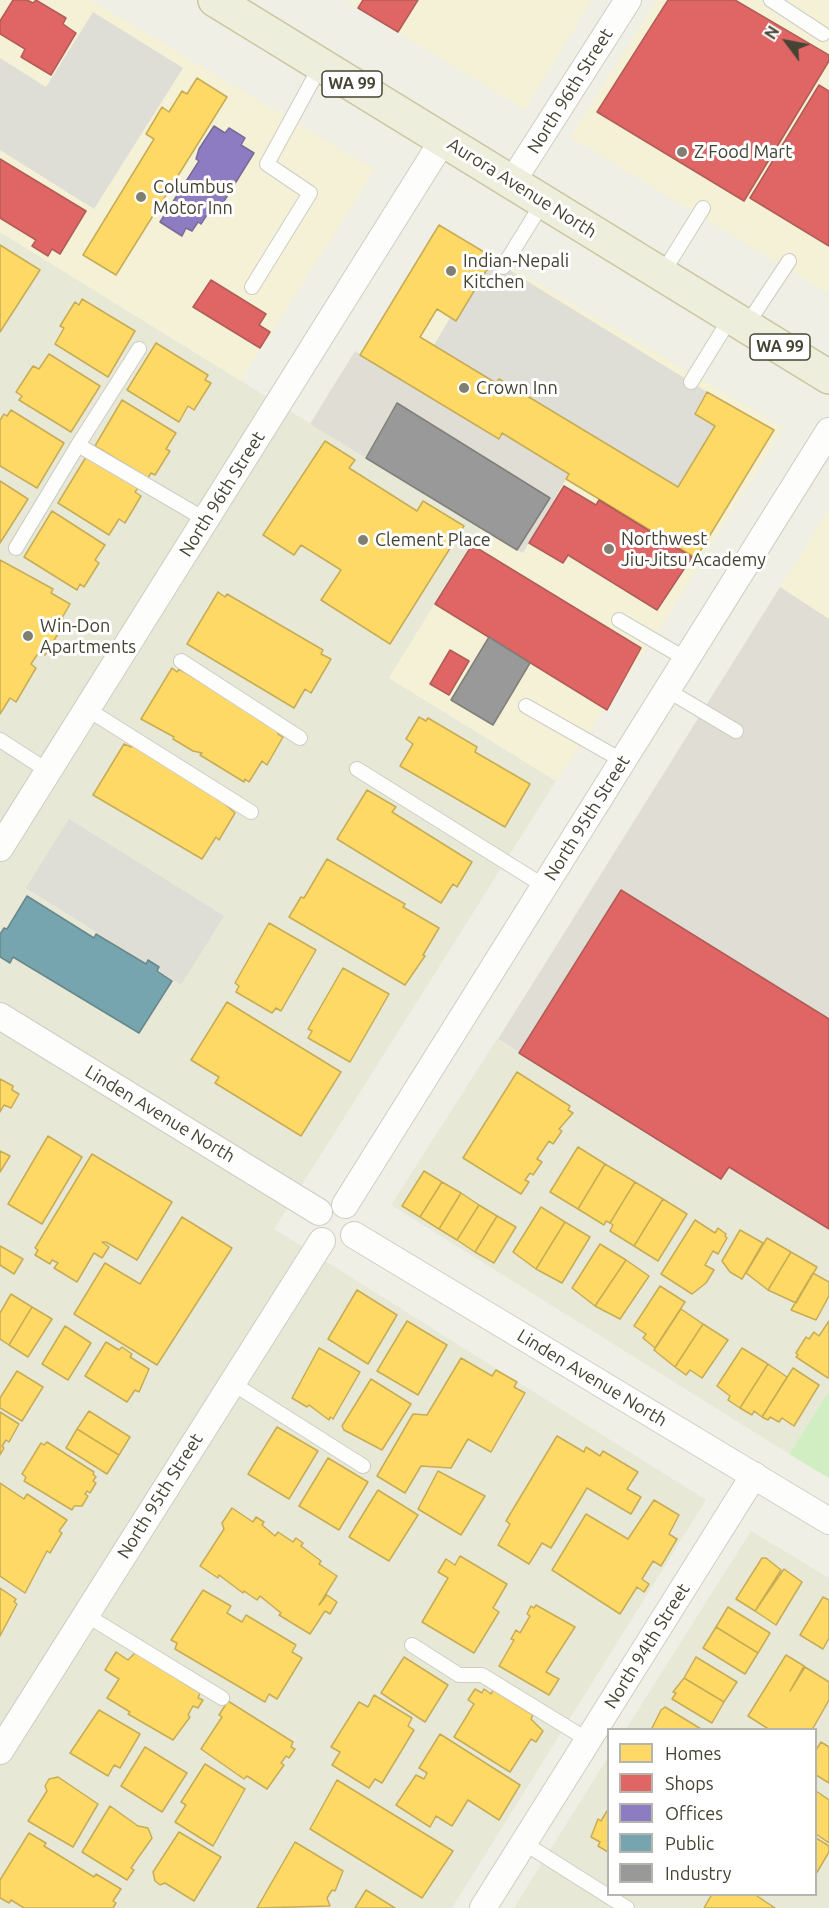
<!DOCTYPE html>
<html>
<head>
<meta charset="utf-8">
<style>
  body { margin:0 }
  #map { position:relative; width:829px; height:1908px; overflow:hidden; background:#efefe6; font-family:Ubuntu,sans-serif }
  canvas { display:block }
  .legend { position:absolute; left:607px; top:1728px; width:210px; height:168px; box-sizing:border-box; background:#fff; border:2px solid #b5b4ad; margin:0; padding:8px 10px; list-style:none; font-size:18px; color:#454332 }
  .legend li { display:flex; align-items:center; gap:12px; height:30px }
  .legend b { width:30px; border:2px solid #b5b4ad }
  .north { position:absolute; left:757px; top:12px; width:60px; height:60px; -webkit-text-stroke:4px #fff; paint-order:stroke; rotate:302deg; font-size:16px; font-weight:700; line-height:24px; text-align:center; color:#454332 }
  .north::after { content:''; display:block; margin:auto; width:21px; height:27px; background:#454332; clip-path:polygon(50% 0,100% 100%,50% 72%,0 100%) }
</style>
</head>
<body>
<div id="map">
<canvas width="829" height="1908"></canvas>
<ul class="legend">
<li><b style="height:16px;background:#ffd966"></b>Homes</li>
<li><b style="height:16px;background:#e06666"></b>Shops</li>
<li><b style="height:16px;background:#8e7cc3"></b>Offices</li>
<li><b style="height:16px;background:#76a5af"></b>Public</li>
<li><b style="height:16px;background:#999"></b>Industry</li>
</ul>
<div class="north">N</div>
</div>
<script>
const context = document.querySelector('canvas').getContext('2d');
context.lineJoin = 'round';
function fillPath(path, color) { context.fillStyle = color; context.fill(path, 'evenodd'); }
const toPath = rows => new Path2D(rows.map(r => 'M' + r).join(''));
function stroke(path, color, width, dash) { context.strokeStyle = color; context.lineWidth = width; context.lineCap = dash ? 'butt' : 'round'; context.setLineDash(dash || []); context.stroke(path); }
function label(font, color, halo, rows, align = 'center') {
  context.font = font + ' Ubuntu,sans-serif'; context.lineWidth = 6; context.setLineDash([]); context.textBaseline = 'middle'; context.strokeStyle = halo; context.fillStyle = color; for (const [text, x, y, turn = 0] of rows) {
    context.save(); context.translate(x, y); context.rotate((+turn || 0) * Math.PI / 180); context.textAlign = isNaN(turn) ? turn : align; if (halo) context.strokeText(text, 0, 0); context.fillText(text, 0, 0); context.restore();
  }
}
fillPath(toPath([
  [0,232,481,529,389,678,556,781,274,1229,706,1500,452,1908,0,1908],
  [497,1039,721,1179,729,1167,829,1229,829,1391,789,1454,391,1205],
  [751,1531,829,1578,829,1908,514,1908,608,1757,608,1894,816,1894,816,1730,626,1729]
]), '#e8e8d6');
fillPath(toPath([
  [3,0,91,0,375,170,241,381,0,232,0,4],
  [345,0,592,0,525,110],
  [657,0,829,0,829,294,570,137],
  [439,225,784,428,663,624,556,781,389,678,481,529,523,553,566,479,360,355],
  [829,509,829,619,780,587]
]), '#f4f1d6');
fillPath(toPath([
  [355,351,498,439,502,433,569,474,523,553,310,424],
  [780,587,829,619,829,1229,729,1167,721,1179,498,1039]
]), '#e0ded4');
fillPath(toPath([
  [829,1391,829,1478,789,1454]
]), '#d0eec2');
fillPath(toPath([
  [93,12,183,68,94,209,0,150,0,58,46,87],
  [493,260,707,392,695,414,715,426,678,487,499,379,496,383,434,345,450,318,456,321],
  [69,819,224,916,181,985,26,888]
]), '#deded6');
const homes = toPath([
  [197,78,227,97,116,275,83,255,154,139,146,134,162,107,169,112,182,91,187,94,197,78],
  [439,225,494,258,456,321,437,309,420,337,496,383,499,379,678,487,715,426,695,414,707,392,774,430,696,558,566,479,569,474,502,433,499,439,360,355,439,225],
  [0,245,40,270,0,332,0,245],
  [82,299,135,331,108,377,55,344,64,328,60,326,75,302,79,305,82,299],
  [156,343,208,375,205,380,211,383,194,410,188,406,179,422,127,390,156,343],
  [49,354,100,386,71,432,19,400,22,396,16,392,33,366,39,369,49,354],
  [122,400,176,433,166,449,170,451,155,475,151,473,148,478,95,446,122,400],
  [11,410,64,443,37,488,0,466,0,420,4,414,7,416,11,410],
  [325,441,355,460,349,468,417,511,423,501,464,526,390,644,321,600,341,570,301,545,294,555,263,535,325,441],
  [86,457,138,488,135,492,141,496,125,523,119,519,109,535,58,503,86,457],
  [0,481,28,499,0,543,0,481],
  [52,511,105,545,95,560,99,563,84,587,80,584,77,590,24,557,52,511],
  [0,560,53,589,51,593,70,604,62,618,66,621,45,655,39,652,31,664,36,668,16,702,10,698,0,714,0,560],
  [218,592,225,597,227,594,323,650,321,654,331,659,311,693,305,689,294,708,187,644,218,592],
  [172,668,177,672,179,669,275,726,278,734,283,737,267,765,262,761,249,782,245,779,244,782,200,755,202,753,193,751,173,739,174,737,141,719,172,668],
  [419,717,426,721,428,718,477,747,475,752,530,784,505,827,400,766,413,744,406,739,419,717],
  [124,744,131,747,133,744,226,801,225,804,235,813,219,840,216,837,202,859,93,795,124,744],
  [367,790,396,807,392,812,472,862,457,887,453,884,441,903,337,839,367,790],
  [327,859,405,904,403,907,439,928,423,955,425,956,405,985,289,917,301,897,304,898,327,859],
  [269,923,316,950,281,1011,276,1008,272,1013,236,992,239,986,235,983,269,923],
  [343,968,389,994,350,1062,308,1038,312,1031,308,1029,343,968],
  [227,1002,341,1072,301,1136,215,1083,219,1077,191,1060,227,1002],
  [517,1072,570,1106,568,1110,573,1113,559,1129,562,1131,553,1144,549,1141,537,1159,542,1162,533,1175,530,1173,525,1180,529,1182,521,1194,463,1158,517,1072],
  [0,1079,13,1086,12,1090,19,1094,11,1108,4,1105,0,1112,0,1079],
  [48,1136,82,1157,42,1224,8,1204,48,1136],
  [578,1147,605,1164,578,1209,550,1192,578,1147],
  [0,1151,10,1156,0,1172,0,1151],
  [92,1154,172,1202,137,1260,106,1242,102,1242,109,1247,102,1258,94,1253,77,1282,54,1268,58,1263,52,1260,50,1264,35,1255,38,1250,35,1248,92,1154],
  [605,1164,635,1182,610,1223,606,1221,604,1225,578,1209,605,1164],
  [424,1171,442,1182,420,1217,402,1206,424,1171],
  [442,1182,461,1193,439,1229,420,1217,442,1182],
  [635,1182,663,1199,634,1246,610,1231,613,1225,610,1223,635,1182],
  [461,1193,479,1205,457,1240,439,1229,461,1193],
  [663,1199,687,1214,658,1261,634,1246,663,1199],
  [479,1205,497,1216,475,1252,457,1240,479,1205],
  [541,1207,565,1222,536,1269,513,1252,541,1207],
  [497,1216,516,1227,494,1263,475,1252,497,1216],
  [182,1217,232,1248,157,1365,74,1314,105,1263,140,1284,182,1217],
  [695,1220,715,1233,718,1228,726,1234,725,1236,727,1238,718,1254,713,1251,705,1265,714,1270,706,1283,692,1294,661,1274,695,1220],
  [565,1222,590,1237,562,1283,536,1269,565,1222],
  [740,1230,763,1243,742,1279,730,1272,722,1261,740,1230],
  [767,1238,791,1252,768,1290,746,1273,767,1238],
  [600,1244,626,1260,595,1306,572,1288,600,1244],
  [0,1246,23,1259,14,1274,0,1265,0,1246],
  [791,1252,817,1267,796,1303,768,1290,791,1252],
  [626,1260,649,1276,620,1319,595,1306,626,1260],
  [813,1273,829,1282,829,1296,816,1320,791,1310,813,1273],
  [660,1286,685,1302,655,1348,643,1338,646,1334,634,1326,660,1286],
  [357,1290,397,1315,368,1364,328,1339,357,1290],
  [11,1294,32,1307,9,1345,0,1339,0,1313,11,1294],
  [32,1307,52,1319,28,1357,9,1345,32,1307],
  [681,1309,703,1324,675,1367,654,1350,681,1309],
  [407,1321,447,1345,418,1395,377,1371,407,1321],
  [829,1321,829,1377,828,1378,796,1357,798,1355,796,1353,806,1337,809,1339,814,1332,819,1336,829,1321],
  [703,1324,728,1340,702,1378,690,1370,686,1375,675,1367,703,1324],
  [65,1326,91,1343,68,1380,42,1364,65,1326],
  [106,1342,119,1350,122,1347,132,1354,130,1357,149,1369,139,1392,135,1390,127,1402,85,1376,106,1342],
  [319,1348,360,1372,333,1419,330,1417,329,1420,309,1405,307,1407,292,1398,319,1348],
  [742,1348,768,1364,740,1408,728,1400,730,1396,717,1386,742,1348],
  [461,1358,492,1376,496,1370,517,1382,514,1387,525,1393,491,1452,468,1439,451,1468,421,1466,405,1493,377,1476,413,1414,427,1415,461,1358],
  [768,1364,787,1377,762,1417,754,1411,752,1415,740,1408,768,1364],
  [793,1368,819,1385,794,1426,782,1418,779,1422,770,1417,768,1420,762,1417,793,1368],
  [17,1371,43,1387,22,1421,0,1408,0,1398,17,1371],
  [371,1379,411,1404,382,1450,344,1430,342,1426,371,1379],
  [89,1411,130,1437,119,1455,77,1429,89,1411],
  [0,1412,19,1424,9,1442,6,1440,2,1446,4,1448,0,1455,0,1412],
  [277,1427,318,1451,289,1499,248,1474,277,1427],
  [77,1429,119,1455,107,1474,66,1448,77,1429],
  [557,1436,584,1452,586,1447,600,1456,603,1451,638,1472,627,1489,641,1497,631,1514,587,1488,551,1548,542,1543,529,1564,498,1545,510,1524,506,1521,557,1436],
  [47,1442,94,1472,93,1474,96,1477,93,1481,96,1483,90,1493,87,1491,85,1494,88,1496,82,1506,74,1506,72,1510,24,1481,26,1477,22,1474,41,1443,44,1445,47,1442],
  [328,1458,368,1482,339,1530,299,1506,328,1458],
  [438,1471,485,1496,461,1535,418,1509,438,1471],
  [0,1483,24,1499,27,1494,67,1520,59,1531,62,1533,50,1553,47,1551,25,1593,0,1576,0,1483],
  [378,1490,418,1515,389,1561,349,1537,378,1490],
  [654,1500,679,1515,669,1534,677,1539,661,1566,653,1561,642,1579,649,1584,644,1592,637,1587,620,1614,552,1570,586,1514,628,1539,654,1500],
  [232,1508,253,1522,256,1517,264,1522,262,1525,275,1536,278,1532,293,1542,296,1538,303,1543,301,1546,321,1561,319,1564,337,1576,319,1605,327,1595,337,1602,330,1614,325,1611,310,1634,279,1615,281,1613,260,1596,257,1600,244,1591,243,1593,219,1575,218,1578,200,1566,224,1529,222,1523,232,1508],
  [460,1556,507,1584,493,1608,499,1612,474,1653,422,1622,448,1578,438,1572,446,1559,455,1565,460,1556],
  [762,1558,766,1558,781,1570,755,1611,736,1599,762,1558],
  [784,1569,802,1582,776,1625,755,1611,784,1569],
  [0,1588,16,1599,14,1602,17,1604,0,1636,0,1588],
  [203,1590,231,1606,227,1613,242,1622,246,1615,296,1645,292,1652,302,1658,277,1699,269,1694,265,1702,175,1649,177,1643,171,1640,203,1590],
  [823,1597,829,1600,829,1638,823,1649,800,1635,823,1597],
  [536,1605,575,1627,546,1672,559,1679,549,1695,499,1666,514,1640,511,1639,516,1630,520,1633,530,1616,527,1614,531,1606,534,1608,536,1605],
  [728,1607,770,1633,758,1653,716,1627,728,1607],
  [716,1627,758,1653,745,1674,703,1648,716,1627],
  [116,1652,128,1660,135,1653,180,1678,179,1680,200,1693,198,1698,203,1700,198,1708,193,1706,188,1715,190,1717,173,1740,128,1714,130,1712,107,1698,119,1679,105,1670,116,1652],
  [786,1655,804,1666,790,1691,805,1667,829,1682,829,1700,812,1730,770,1730,748,1716,786,1655],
  [404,1657,448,1685,425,1722,381,1693,404,1657],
  [696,1657,737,1682,724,1702,684,1678,696,1657],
  [684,1678,724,1702,712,1723,672,1699,676,1693,673,1692,684,1678],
  [475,1689,482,1693,484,1689,491,1694,493,1690,533,1715,531,1719,543,1731,536,1742,531,1739,510,1772,454,1737,474,1704,468,1700,475,1689],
  [374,1695,412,1718,408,1726,414,1730,382,1783,375,1779,369,1788,332,1765,340,1752,331,1747,359,1702,368,1707,374,1695],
  [228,1701,293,1742,291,1747,295,1749,289,1758,286,1756,281,1763,284,1765,267,1789,247,1776,244,1779,201,1749,222,1717,219,1715,228,1701],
  [665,1707,701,1729,701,1730,651,1730,661,1710,665,1707],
  [99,1710,140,1734,120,1768,114,1765,108,1776,70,1753,99,1710],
  [440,1734,520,1785,499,1820,468,1800,452,1826,436,1816,430,1827,396,1805,416,1775,424,1779,427,1773,419,1768,440,1734],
  [821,1742,829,1747,829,1783,816,1775,816,1750,821,1742],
  [145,1747,187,1773,162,1812,121,1786,145,1747],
  [205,1764,245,1789,213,1846,175,1822,186,1805,181,1802,205,1764],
  [58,1777,98,1804,73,1847,28,1821,47,1791,45,1786,49,1779,58,1777],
  [337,1780,453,1851,422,1898,310,1829,337,1780],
  [816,1791,829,1800,829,1843,816,1834,816,1791],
  [110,1806,138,1826,148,1828,152,1838,131,1868,134,1870,127,1880,82,1852,110,1806],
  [607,1811,608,1811,608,1852,598,1846,600,1842,591,1837,598,1819,601,1821,607,1811],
  [179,1832,221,1857,194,1901,165,1883,160,1885,155,1881,153,1872,179,1832],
  [29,1833,46,1843,44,1846,94,1877,96,1874,121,1889,113,1901,116,1903,113,1908,24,1908,11,1900,9,1903,0,1898,0,1880,29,1833],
  [816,1838,829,1846,829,1852,816,1874,816,1838],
  [295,1842,343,1871,335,1891,332,1890,327,1898,330,1906,257,1908,295,1842],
  [366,1890,395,1908,355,1908,366,1890],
  [712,1894,754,1894,775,1908,704,1908,712,1894]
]);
fillPath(homes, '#ffd966');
stroke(homes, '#c7ac56', 1.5);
const shops = toPath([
  [13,0,27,0,33,3,36,0,66,18,63,24,76,33,51,75,21,57,25,49,0,34,0,21,13,0],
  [363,0,418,0,398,32,358,8,363,0],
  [668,0,735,0,829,55,829,61,744,201,597,112,668,0],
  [819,85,829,91,829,246,750,198,819,85],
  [0,159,86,211,60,254,52,249,48,256,32,246,36,240,0,218,0,159],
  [211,280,266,314,259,325,270,332,260,348,193,307,211,280],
  [564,486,596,505,599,500,692,557,657,610,568,555,563,563,529,543,564,486],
  [472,545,641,648,607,710,435,604,472,545],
  [450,650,469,661,449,695,430,684,450,650],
  [621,890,829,1019,829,1229,729,1167,721,1179,519,1053,621,890]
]);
fillPath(shops, '#e06666');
stroke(shops, '#b25c56', 1.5);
const offices = toPath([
  [214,126,225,133,229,128,245,138,241,145,254,153,221,206,215,202,201,224,198,222,192,231,186,228,182,236,160,222,199,161,196,159,199,149,214,126]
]);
fillPath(offices, '#8e7cc3');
stroke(offices, '#786b98', 1.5);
const public = toPath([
  [27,896,94,938,96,934,146,964,148,960,159,967,157,971,172,981,139,1033,13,957,10,963,0,957,0,934,4,928,7,929,27,896]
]);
fillPath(public, '#76a5af');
stroke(public, '#67888a', 1.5);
const industry = toPath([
  [397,403,550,498,517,550,366,458,397,403],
  [489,637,530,663,493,725,451,700,489,637]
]);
fillPath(industry, '#999');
stroke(industry, '#807f7a', 1.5);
const service = toPath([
  [771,0,823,34],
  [503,267,543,202],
  [662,274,703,208],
  [252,287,310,193,267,164,321,65],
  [746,326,789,261],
  [139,349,78,445,206,520],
  [691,382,731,317],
  [16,548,78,445],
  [619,620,686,659],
  [181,661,300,738],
  [667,690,736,731],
  [526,706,623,761],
  [87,709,251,812],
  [0,740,48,771],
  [357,769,544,886],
  [232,1383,363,1466],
  [86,1615,222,1698],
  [412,1645,459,1675,482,1675,588,1740],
  [524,1843,627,1908]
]);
const minor = toPath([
  [512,182,628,0],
  [0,848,443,140],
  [0,1016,319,1212],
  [345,1205,829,431],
  [354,1235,829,1521],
  [0,1751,322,1241],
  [483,1908,754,1475]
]);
const trunk = toPath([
  [215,0,829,377]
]);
stroke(service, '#cdcdc4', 16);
stroke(minor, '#cdcdc4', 28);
stroke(trunk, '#cac79e', 36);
stroke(service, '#fdfdfb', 14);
stroke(minor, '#fdfdfb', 26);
stroke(trunk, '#eeeedc', 33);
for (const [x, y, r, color] of [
  [682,152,6,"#807f71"],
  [141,197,6,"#807f71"],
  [451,271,6,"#807f71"],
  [464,388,6,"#807f71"],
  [363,540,6,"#807f71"],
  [609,549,6,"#807f71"],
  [28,636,6,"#807f71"]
]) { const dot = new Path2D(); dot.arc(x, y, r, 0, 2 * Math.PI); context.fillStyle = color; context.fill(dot); stroke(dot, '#fff', 2); }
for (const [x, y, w] of [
  [352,84,60],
  [780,347,60]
]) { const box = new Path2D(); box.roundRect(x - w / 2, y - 13, w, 26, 4.5); context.fillStyle = '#fff'; context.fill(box); stroke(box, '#454332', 1.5); }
label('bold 16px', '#454332', null, [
  ["WA 99",352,84],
  ["WA 99",780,347]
]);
label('18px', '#454332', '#fff', [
  ["North 96th Street",570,91,-58],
  ["Aurora Avenue North",522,188,32],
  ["North 96th Street",222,494,-58],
  ["North 95th Street",587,818,-58],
  ["Linden Avenue North",160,1114,31],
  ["Linden Avenue North",592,1378,31],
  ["North 95th Street",160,1496,-58],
  ["North 94th Street",647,1646,-58]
]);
label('18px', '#454332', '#fff', [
  ["Z Food Mart",694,152],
  ["Columbus",153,187],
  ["Motor Inn",153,208],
  ["Indian-Nepali",463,261],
  ["Kitchen",463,282],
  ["Crown Inn",476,388],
  ["Northwest",621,539],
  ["Jiu-Jitsu Academy",621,560],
  ["Clement Place",375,540],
  ["Win-Don",40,626],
  ["Apartments",40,647]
], 'left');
</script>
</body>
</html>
